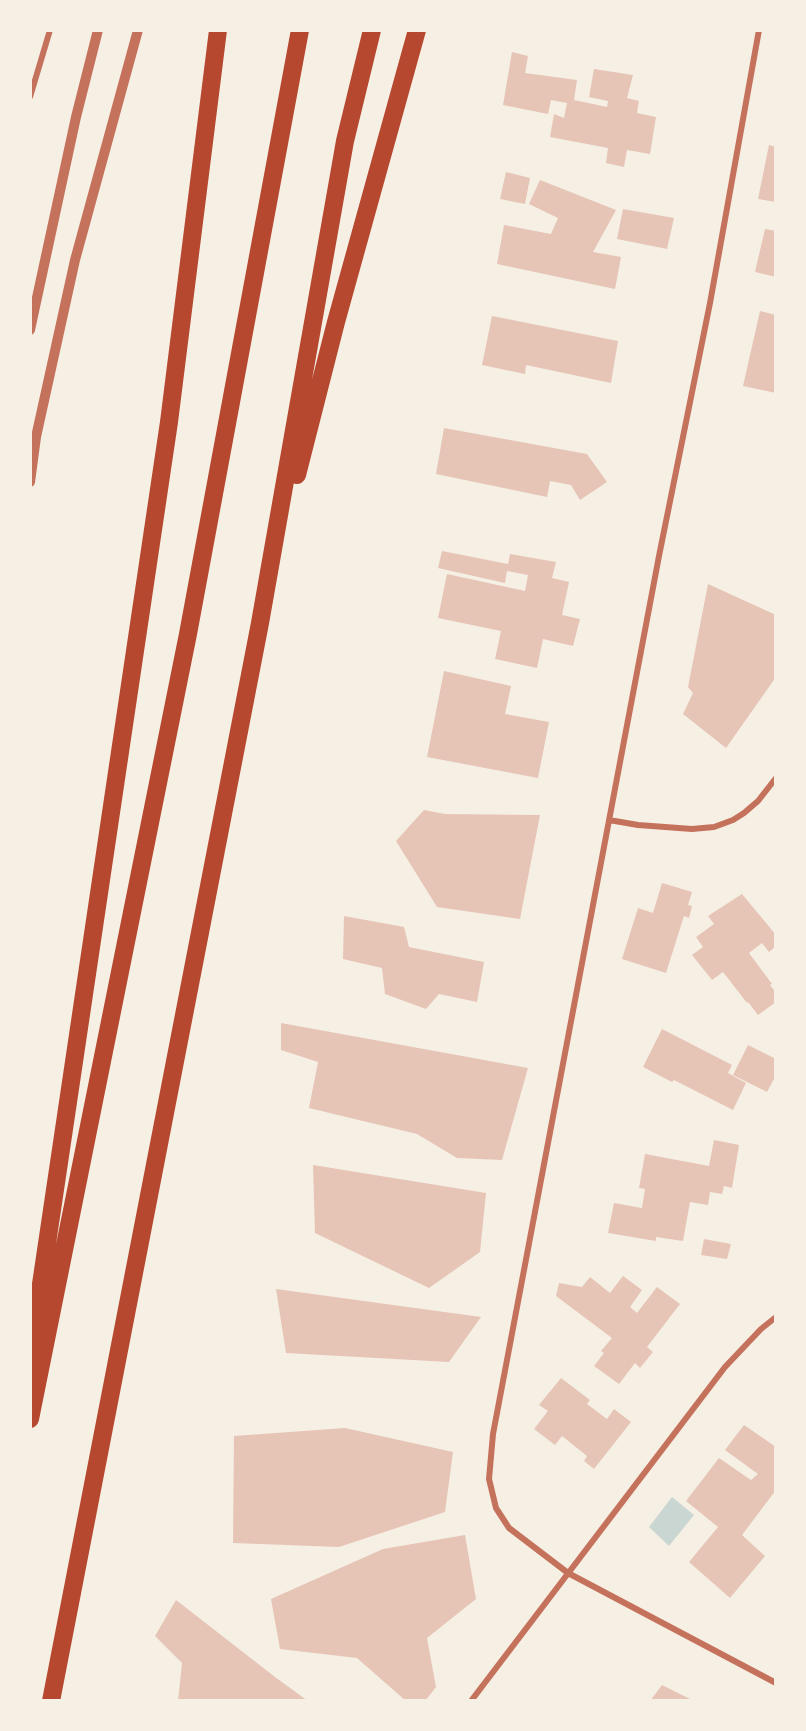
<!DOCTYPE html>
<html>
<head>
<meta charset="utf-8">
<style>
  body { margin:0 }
  #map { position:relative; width:806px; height:1731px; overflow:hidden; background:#f6efe4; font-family:"Noto Sans",sans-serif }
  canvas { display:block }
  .frame { position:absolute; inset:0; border:32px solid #f6efe4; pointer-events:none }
</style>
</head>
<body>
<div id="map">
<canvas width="806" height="1731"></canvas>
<div class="frame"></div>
</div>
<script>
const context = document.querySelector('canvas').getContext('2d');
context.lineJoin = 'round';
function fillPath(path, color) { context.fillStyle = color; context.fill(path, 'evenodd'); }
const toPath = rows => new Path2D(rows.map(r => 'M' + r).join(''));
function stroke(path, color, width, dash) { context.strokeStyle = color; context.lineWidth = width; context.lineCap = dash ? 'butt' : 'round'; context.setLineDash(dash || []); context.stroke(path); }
fillPath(toPath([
  [672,1497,694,1515,669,1546,649,1527]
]), '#c9d6d2');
fillPath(toPath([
  [512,52,528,56,525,73,577,80,574,100,607,107,608,101,589,97,594,69,633,75,627,98,639,101,637,113,656,117,650,154,627,150,624,167,606,163,608,148,550,137,554,114,564,118,567,103,551,100,548,114,503,105],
  [769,145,776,147,776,202,758,199],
  [506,172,530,178,525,204,500,199],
  [540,180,616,210,593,252,621,257,615,289,497,264,504,225,551,234,558,218,529,204],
  [623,209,674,218,667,249,617,239],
  [765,229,776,231,776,277,755,272],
  [760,311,776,315,776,393,743,386],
  [492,316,618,341,611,383,526,365,525,374,482,365],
  [444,428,587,454,607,482,580,500,571,485,550,481,547,497,436,474],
  [442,551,508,564,510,554,556,562,552,578,569,582,562,615,580,619,573,646,543,639,537,668,495,659,501,631,438,618,447,574,525,591,528,575,507,571,505,583,438,568],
  [708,584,776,615,776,677,726,748,683,714,693,693,688,687],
  [444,671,511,686,505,714,549,722,538,778,427,757],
  [424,810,445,814,540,815,520,919,437,907,396,841],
  [662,883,692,892,688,905,692,906,689,918,684,916,666,973,622,959,638,908,653,913],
  [742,894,776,935,776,946,769,952,762,943,749,953,772,984,770,985,776,993,776,1002,758,1015,748,1002,747,1003,723,972,712,980,692,955,703,947,696,937,714,924,708,916],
  [344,916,404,927,409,947,484,962,477,1002,439,994,426,1009,385,994,382,968,343,959],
  [281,1023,528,1068,502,1160,457,1158,417,1134,309,1108,318,1062,281,1050],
  [662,1029,732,1065,728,1073,746,1083,733,1110,674,1080,672,1082,643,1067],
  [748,1045,776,1059,776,1075,767,1092,733,1075],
  [714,1140,739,1145,732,1188,724,1186,722,1194,710,1192,708,1205,690,1202,683,1241,656,1237,656,1241,608,1233,614,1203,642,1208,645,1189,639,1188,645,1154,709,1166],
  [313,1165,486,1193,480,1252,429,1288,315,1233],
  [704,1239,731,1244,727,1259,701,1255],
  [623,1276,642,1290,630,1307,637,1313,657,1287,680,1304,647,1347,653,1352,640,1368,635,1363,619,1384,594,1366,604,1353,601,1351,612,1338,556,1296,559,1283,582,1287,590,1277,610,1293],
  [276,1289,481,1317,449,1362,286,1353],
  [561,1378,590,1400,587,1404,607,1419,614,1409,631,1422,594,1469,584,1461,587,1456,562,1436,555,1445,534,1429,548,1411,539,1405],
  [744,1425,776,1447,776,1490,742,1535,765,1556,730,1598,689,1562,718,1527,686,1501,719,1458,751,1480,758,1474,725,1450],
  [345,1428,453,1452,445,1512,339,1547,233,1543,234,1436],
  [465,1535,476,1599,427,1638,436,1687,425,1701,406,1701,357,1658,280,1649,271,1599,383,1549],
  [176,1600,275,1677,308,1701,178,1701,182,1663,155,1636],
  [662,1685,694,1701,650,1701]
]), '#e6c5b7');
stroke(toPath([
  [759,30,710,303,659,556,493,1434,489,1479,496,1508,509,1528,568,1573,776,1683],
  [30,97,50,30],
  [609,820,638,825,692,829,714,827,733,820,744,813,758,801,776,778],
  [471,1701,725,1367,761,1329,776,1317]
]), '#c5725c', 6);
stroke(toPath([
  [30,330,76,117,98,30],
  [30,482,36,437,75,260,138,30]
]), '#c5725c', 10);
stroke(toPath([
  [297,475,336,322,417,30],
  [30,1358,169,422,218,30],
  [30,1419,188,634,300,30],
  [51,1701,260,623,345,141,372,30]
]), '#b5482f', 18);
</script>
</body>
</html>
